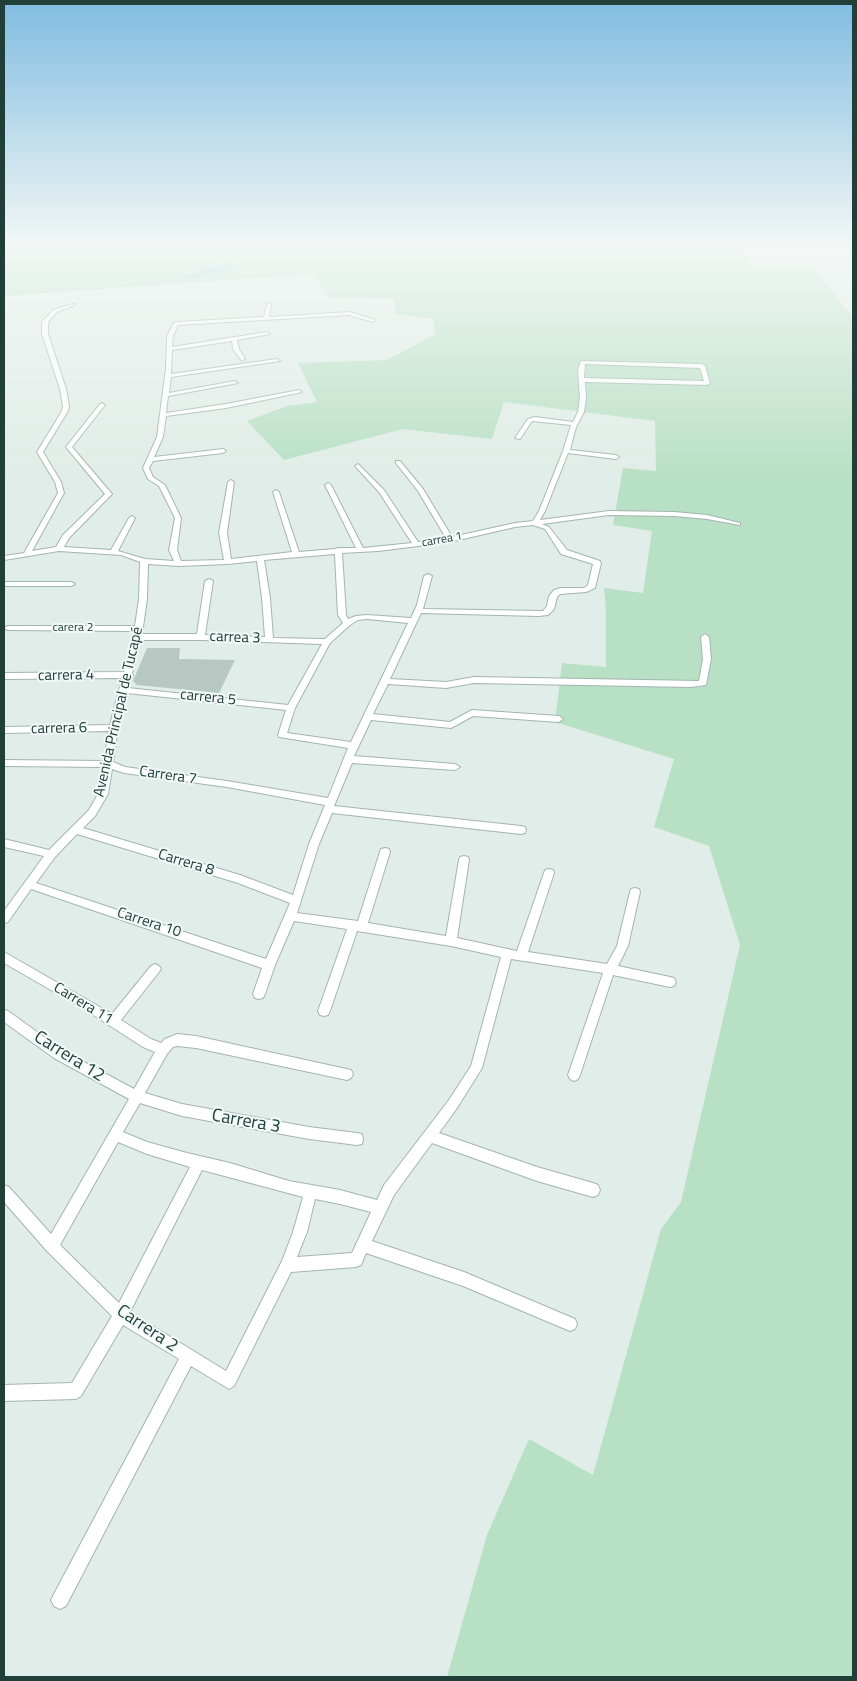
<!DOCTYPE html>
<html>
<head>
<meta charset="utf-8">
<style>
  body { margin:0 }
  #map { position:relative; width:857px; height:1681px; overflow:hidden; background:#e1ede8; font-family:"Titillium Web",sans-serif }
  canvas { display:block }
  .frame { position:absolute; inset:0; border:5px solid #203f38; pointer-events:none }
</style>
</head>
<body>
<div id="map">
<canvas width="857" height="1681"></canvas>
<div class="frame"></div>
</div>
<script>
const context = document.querySelector('canvas').getContext('2d');
context.lineJoin = 'round';
function fillPath(path, color) { context.fillStyle = color; context.fill(path, 'evenodd'); }
const toPath = rows => new Path2D(rows.map(r => 'M' + r).join(''));
function stroke(path, color, width, dash) { context.strokeStyle = color; context.lineWidth = width; context.lineCap = dash ? 'butt' : 'round'; context.setLineDash(dash || []); context.stroke(path); }
function label(font, color, halo, rows, align = 'center') {
  context.font = font + ' "Titillium Web",sans-serif'; context.lineWidth = 4; context.setLineDash([]); context.textBaseline = 'middle'; context.strokeStyle = halo; context.fillStyle = color; for (const [text, x, y, turn = 0] of rows) {
    context.save(); context.translate(x, y); context.rotate((+turn || 0) * Math.PI / 180); context.textAlign = isNaN(turn) ? turn : align; if (halo) context.strokeText(text, 0, 0); context.fillText(text, 0, 0); context.restore();
  }
}
fillPath(toPath([
  [4,244,739,244,752,269,812,267,853,317,853,1677,447,1677,487,1535,529,1439,593,1475,661,1229,681,1202,740,945,709,846,654,827,674,759,555,722,562,663,606,667,606,609,604,588,643,593,652,531,613,525,623,468,656,471,655,421,504,402,492,439,403,429,284,460,247,421,287,406,317,402,298,363,387,360,436,334,433,319,396,314,394,299,328,297,314,274,4,296]
]), '#b8e0c4');
fillPath(toPath([
  [234,262,233,268,220,273,206,274,188,279,187,276,224,263]
]), '#85c8d7');
fillPath(toPath([
  [147,648,180,648,179,659,235,660,219,693,137,685,133,681]
]), '#b6c8c1');
const street = toPath([
  [269,303,271,304,269,317,349,312,376,320,373,322,349,315,178,325,173,336,172,347,267,332,270,334,237,340,239,349,245,359,242,361,233,349,232,341,172,350,171,374,277,359,280,361,171,377,169,393,235,381,238,383,168,396,166,413,226,404,299,390,302,392,226,408,166,416,163,437,154,457,223,449,226,451,223,453,153,461,149,468,153,477,165,485,181,518,177,550,181,561,224,560,219,533,228,482,231,480,234,482,227,533,231,559,292,552,273,492,276,490,279,492,299,552,335,549,338,548,356,548,325,485,328,483,331,485,363,548,412,543,379,492,355,466,358,464,384,490,418,542,446,538,418,491,396,463,396,461,400,461,423,489,452,537,515,523,533,521,539,511,563,451,571,425,532,421,520,439,515,438,528,419,535,417,573,422,578,412,580,398,578,370,581,361,702,364,705,366,710,383,707,385,585,382,586,398,584,412,576,427,570,450,616,455,619,457,616,459,568,453,545,511,540,520,609,511,674,512,707,515,740,523,740,525,707,519,674,516,609,515,542,524,549,527,567,550,600,561,601,563,595,588,586,592,560,594,557,597,554,609,548,615,539,616,421,613,390,679,446,682,474,677,699,681,703,659,701,637,705,634,709,637,711,659,706,685,691,687,474,683,446,688,388,684,373,714,450,722,472,710,559,716,563,719,559,722,473,716,451,728,371,720,354,756,455,764,460,767,455,770,352,763,334,806,521,826,525,827,526,830,525,833,521,834,332,813,319,844,297,913,358,921,380,852,381,849,385,848,389,849,390,852,368,923,446,936,459,860,460,857,464,856,468,857,469,860,457,938,517,951,544,873,545,870,549,869,553,870,554,873,528,952,607,964,617,946,630,892,631,889,635,888,639,889,640,892,628,946,618,966,670,977,674,978,676,982,674,986,670,987,613,975,580,1075,578,1079,574,1081,570,1079,568,1075,603,973,511,959,482,1068,457,1108,439,1133,537,1167,593,1183,598,1185,600,1190,598,1195,593,1197,537,1181,432,1143,394,1195,372,1241,464,1272,575,1319,577,1324,575,1329,570,1331,463,1286,366,1253,361,1265,356,1267,291,1272,234,1386,229,1389,224,1386,191,1366,66,1606,60,1609,54,1606,51,1600,54,1594,179,1359,123,1325,81,1396,76,1399,4,1401,4,1385,72,1383,112,1316,47,1251,4,1202,4,1185,9,1187,51,1234,129,1099,54,1058,4,1022,4,1010,8,1011,62,1050,134,1089,155,1052,143,1047,84,1009,4,963,4,952,112,1014,151,966,155,964,159,966,161,969,159,972,121,1020,151,1039,161,1043,165,1039,177,1034,196,1036,351,1070,353,1074,351,1078,347,1080,196,1048,177,1046,173,1047,167,1054,145,1093,182,1104,309,1127,357,1133,362,1134,363,1139,362,1144,357,1145,309,1139,182,1116,140,1103,123,1132,147,1142,187,1153,230,1163,289,1181,340,1190,377,1200,384,1185,449,1100,471,1066,501,957,451,946,357,931,330,1011,328,1015,324,1016,320,1015,318,1011,347,929,294,921,275,965,265,994,263,998,259,999,255,998,253,994,262,968,31,889,8,922,4,923,4,911,44,856,4,847,4,839,49,850,89,810,98,794,103,767,4,766,4,760,104,761,109,731,4,733,4,727,110,725,122,678,4,679,4,673,124,672,134,631,8,630,4,628,8,626,135,626,139,599,140,562,121,555,59,551,4,560,4,556,24,553,58,493,55,482,37,452,62,411,63,406,60,389,42,334,42,322,53,310,73,304,75,305,57,312,48,322,48,334,66,389,69,406,68,411,43,452,61,482,64,493,32,551,56,547,63,535,105,494,66,447,100,404,102,403,105,405,72,447,112,494,69,538,64,547,111,550,129,518,132,516,135,518,118,551,145,559,174,561,169,550,175,518,159,486,148,479,143,468,157,437,166,368,167,336,173,324,176,322,264,317,267,304,269,303],
  [585,364,700,368,704,381,584,378,585,364],
  [533,525,545,529,561,554,593,564,588,585,584,588,561,588,554,590,549,596,547,606,543,611,423,609,432,576,428,574,424,576,417,605,411,618,367,615,356,616,348,619,346,615,342,553,378,551,450,542,515,527,533,525],
  [335,554,338,615,343,623,325,639,273,638,270,598,264,560,335,554],
  [257,561,262,598,265,637,205,635,213,581,209,579,205,581,197,634,142,634,147,599,148,564,179,566,228,564,257,561],
  [367,619,408,623,351,742,287,733,295,708,330,643,350,625,358,620,367,619],
  [140,640,201,640,322,644,288,705,128,688,133,675,132,673,140,640],
  [127,693,286,710,278,735,279,737,348,748,328,798,227,781,125,767,113,762,118,728,127,693],
  [112,769,124,773,227,787,325,805,309,844,293,895,240,875,83,828,95,816,108,794,112,769],
  [77,834,238,883,290,903,266,959,36,883,55,857,77,834],
  [118,1142,147,1154,190,1167,119,1303,60,1245,118,1142],
  [202,1170,303,1197,293,1232,282,1261,226,1371,130,1312,202,1170],
  [315,1199,340,1204,371,1212,352,1253,297,1257,307,1232,315,1199],
  [4,582,71,582,75,584,71,586,4,586,4,582]
]);
stroke(street, '#a3b5b0', 2);
fillPath(street, '#fff');
const sky = context.createLinearGradient(0, 0, 0, 479);
sky.addColorStop(0, '#80bce1');
sky.addColorStop(0.51, '#f2f7f5');
sky.addColorStop(1, '#f2f7f500');
context.fillStyle = sky;
context.fillRect(0, 0, 857, 479);
label('12px', '#203f38', '#f2f9f6', [
  ["carrea 1",442,540,-10],
  ["carera 2",73,628]
]);
label('15px', '#203f38', '#f2f9f6', [
  ["carrea 3",235,638,2],
  ["carrera 4",66,676,-1],
  ["carrera 5",208,698,6],
  ["Avenida Principal de Tucapé",119,712,-77],
  ["carrera 6",59,729,-1],
  ["Carrera 7",168,776,8],
  ["Carrera 8",186,863,17],
  ["Carrera 10",149,923,18],
  ["Carrera 11",83,1004,31]
]);
label('18px', '#203f38', '#f2f9f6', [
  ["Carrera 12",69,1057,32],
  ["Carrera 3",246,1122,10],
  ["Carrera 2",147,1329,34]
]);
</script>
</body>
</html>
